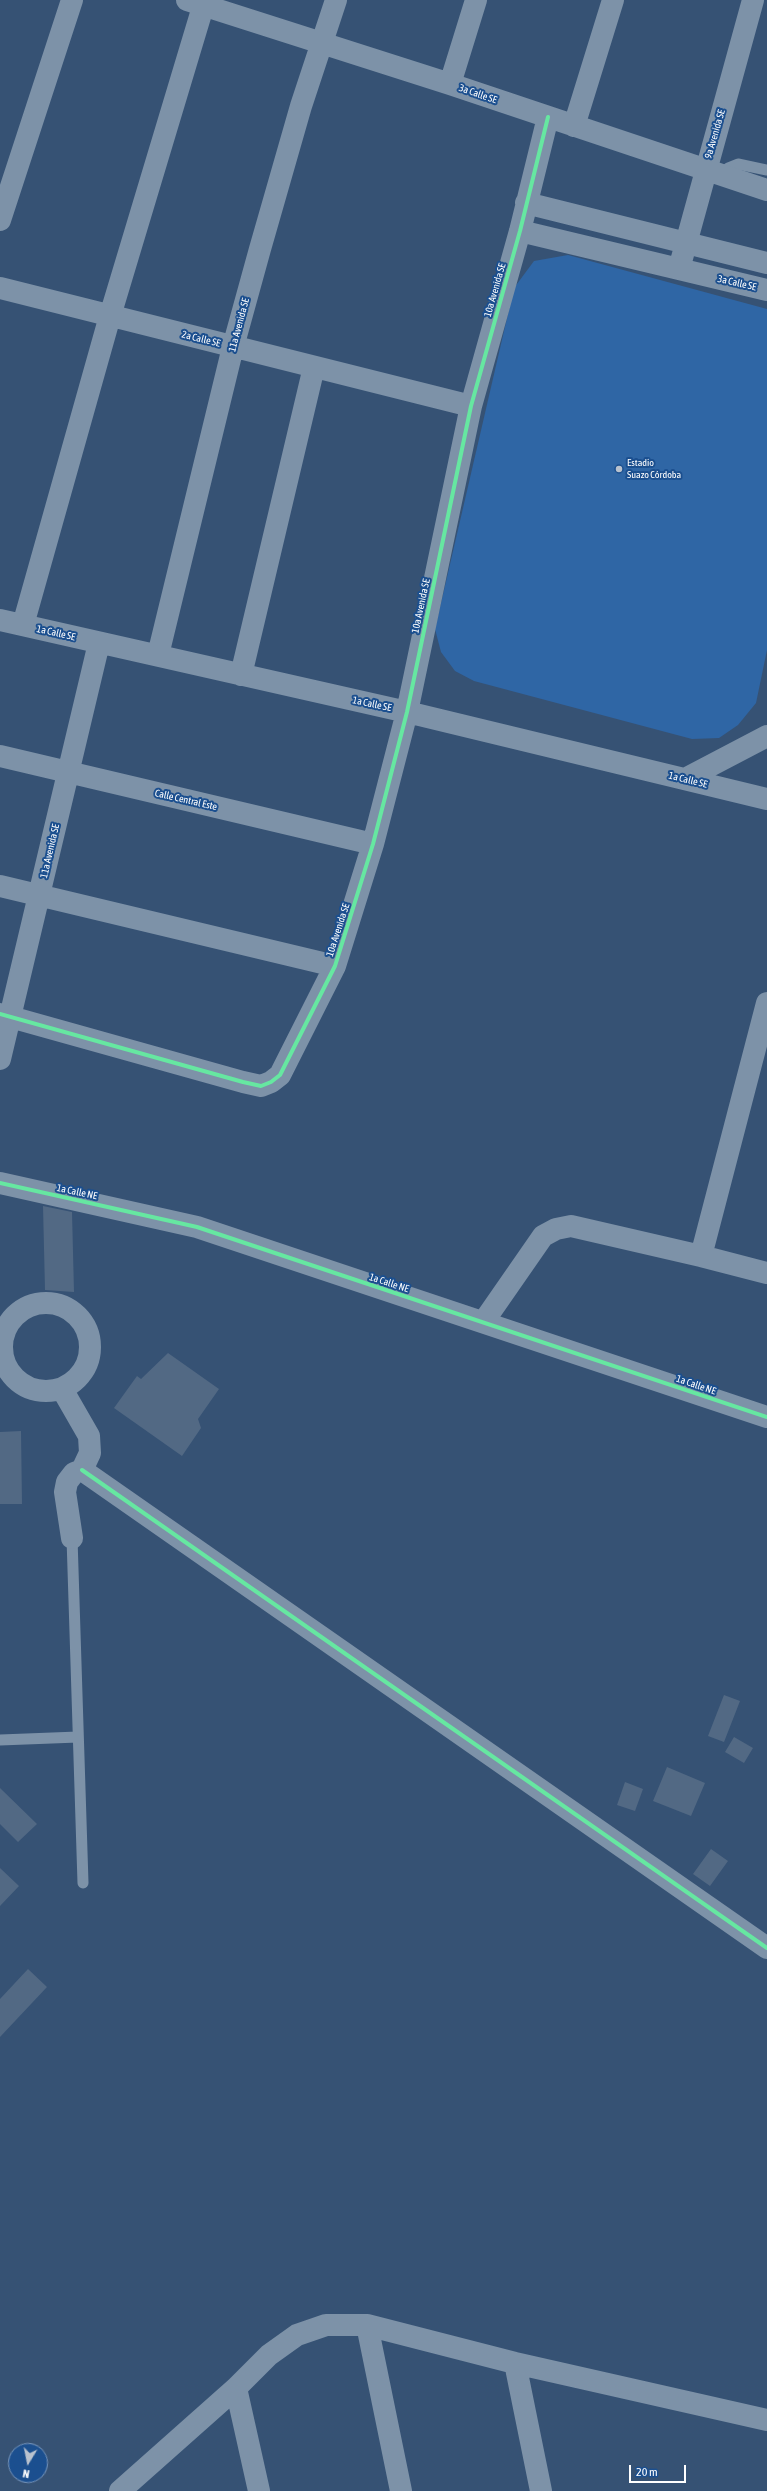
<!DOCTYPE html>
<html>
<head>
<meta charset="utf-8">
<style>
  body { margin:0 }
  #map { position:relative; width:767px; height:2491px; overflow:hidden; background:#365274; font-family:"Asap Condensed",sans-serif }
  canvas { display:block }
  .north { position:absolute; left:8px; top:2443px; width:40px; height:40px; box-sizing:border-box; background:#1b4f8f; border:1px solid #7695bc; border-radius:50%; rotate:190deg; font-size:11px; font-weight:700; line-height:16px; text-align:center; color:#fff }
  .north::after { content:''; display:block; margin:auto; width:14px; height:18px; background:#b9c2ce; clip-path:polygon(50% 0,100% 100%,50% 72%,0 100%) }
  .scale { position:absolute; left:629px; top:2465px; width:57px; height:18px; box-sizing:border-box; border:2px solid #fff; border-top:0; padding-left:5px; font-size:12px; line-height:14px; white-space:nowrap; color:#fff; -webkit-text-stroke:3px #1b4f8f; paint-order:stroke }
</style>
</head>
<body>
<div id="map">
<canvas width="767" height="2491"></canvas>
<div class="north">N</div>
<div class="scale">20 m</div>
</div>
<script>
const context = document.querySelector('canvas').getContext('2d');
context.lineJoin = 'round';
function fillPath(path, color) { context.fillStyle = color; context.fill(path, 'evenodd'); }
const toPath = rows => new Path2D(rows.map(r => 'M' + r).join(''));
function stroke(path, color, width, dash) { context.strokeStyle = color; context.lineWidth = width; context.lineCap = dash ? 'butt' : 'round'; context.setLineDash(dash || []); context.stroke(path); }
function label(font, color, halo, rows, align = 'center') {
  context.font = font + ' "Asap Condensed",sans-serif'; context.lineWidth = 4; context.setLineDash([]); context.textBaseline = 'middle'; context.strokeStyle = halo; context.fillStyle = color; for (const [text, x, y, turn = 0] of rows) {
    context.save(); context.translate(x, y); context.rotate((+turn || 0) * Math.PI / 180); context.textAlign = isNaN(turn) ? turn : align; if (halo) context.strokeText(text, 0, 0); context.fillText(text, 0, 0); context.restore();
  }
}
fillPath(toPath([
  [568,255,767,309,767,650,756,703,738,725,719,738,692,739,474,681,455,671,441,652,435,629,514,288,534,261]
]), '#2f66a5');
fillPath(toPath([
  [43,1206,72,1212,74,1292,45,1290],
  [168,1353,219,1389,198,1419,201,1428,182,1456,114,1408,137,1376,141,1379],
  [21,1431,22,1504,0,1504,0,1432],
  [724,1695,740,1701,724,1742,708,1736],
  [734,1737,753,1748,744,1763,725,1752],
  [667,1767,705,1783,691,1816,653,1801],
  [625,1782,643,1789,635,1811,617,1805],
  [0,1788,37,1824,18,1842,0,1824],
  [711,1849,728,1861,710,1886,693,1874],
  [0,1868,19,1886,0,1906],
  [28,1969,47,1987,0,2037,0,1999]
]), '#526984');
stroke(toPath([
  [726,176,728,168,738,164,767,170],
  [72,1538,83,1883],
  [0,1740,78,1737]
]), '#7d92a8', 11);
stroke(toPath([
  [187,0,450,84,767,190],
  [450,84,476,0],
  [574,126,613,0],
  [526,203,767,263],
  [0,220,72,0],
  [520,231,767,290],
  [679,269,753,0],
  [0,288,471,406],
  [0,620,407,712,767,799],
  [23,625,110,316,205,0],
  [158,655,233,347,260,249,301,106,336,0],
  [241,675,314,367],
  [0,756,373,844],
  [685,779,767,736],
  [0,886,335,966],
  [0,1014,243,1082,261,1086,271,1082,280,1075,335,966,373,844,407,712,471,406,520,231,548,117],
  [0,1059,99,643],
  [0,1183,197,1227,767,1417],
  [701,1256,767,1003],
  '2 1347a44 44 0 1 1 88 0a44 44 0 1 1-88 0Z',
  [484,1321,543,1236,556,1229,571,1226,701,1256,767,1273],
  [62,1389,89,1436,90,1453,82,1470,74,1473,67,1482,65,1492,72,1538],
  [82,1470,767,1948],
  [367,2325,401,2491],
  [515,2363,541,2491],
  [236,2388,259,2491],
  [120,2491,236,2388,269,2355,297,2335,326,2325,367,2325,515,2363,767,2420]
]), '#7d92a8', 22);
stroke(toPath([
  [0,1014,243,1082,261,1086,271,1082,280,1075,335,966,373,844,407,712,471,406,520,231,548,117],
  [0,1183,197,1227,767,1417],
  [82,1470,767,1948]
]), '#66e7a1', 4);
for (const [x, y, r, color] of [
  [619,469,4,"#b9c2ce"]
]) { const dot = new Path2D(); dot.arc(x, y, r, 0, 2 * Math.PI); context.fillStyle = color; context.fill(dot); stroke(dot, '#1b4f8f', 1.5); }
label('10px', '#fff', '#1b4f8f', [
  ["3a Calle SE",478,94,19],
  ["9a Avenida SE",715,134,-74],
  ["3a Calle SE",737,283,13],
  ["10a Avenida SE",495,290,-74],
  ["11a Avenida SE",239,325,-75],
  ["2a Calle SE",201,339,14],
  ["10a Avenida SE",421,606,-78],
  ["1a Calle SE",56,633,13],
  ["1a Calle SE",372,704,12],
  ["1a Calle SE",688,780,14],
  ["Calle Central Este",186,800,13],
  ["11a Avenida SE",50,851,-77],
  ["10a Avenida SE",338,930,-72],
  ["1a Calle NE",77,1192,12],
  ["1a Calle NE",389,1283,18],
  ["1a Calle NE",696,1385,19]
]);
label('10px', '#fff', '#1b4f8f', [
  ["Estadio",627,463],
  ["Suazo Córdoba",627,475]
], 'left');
</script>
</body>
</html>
